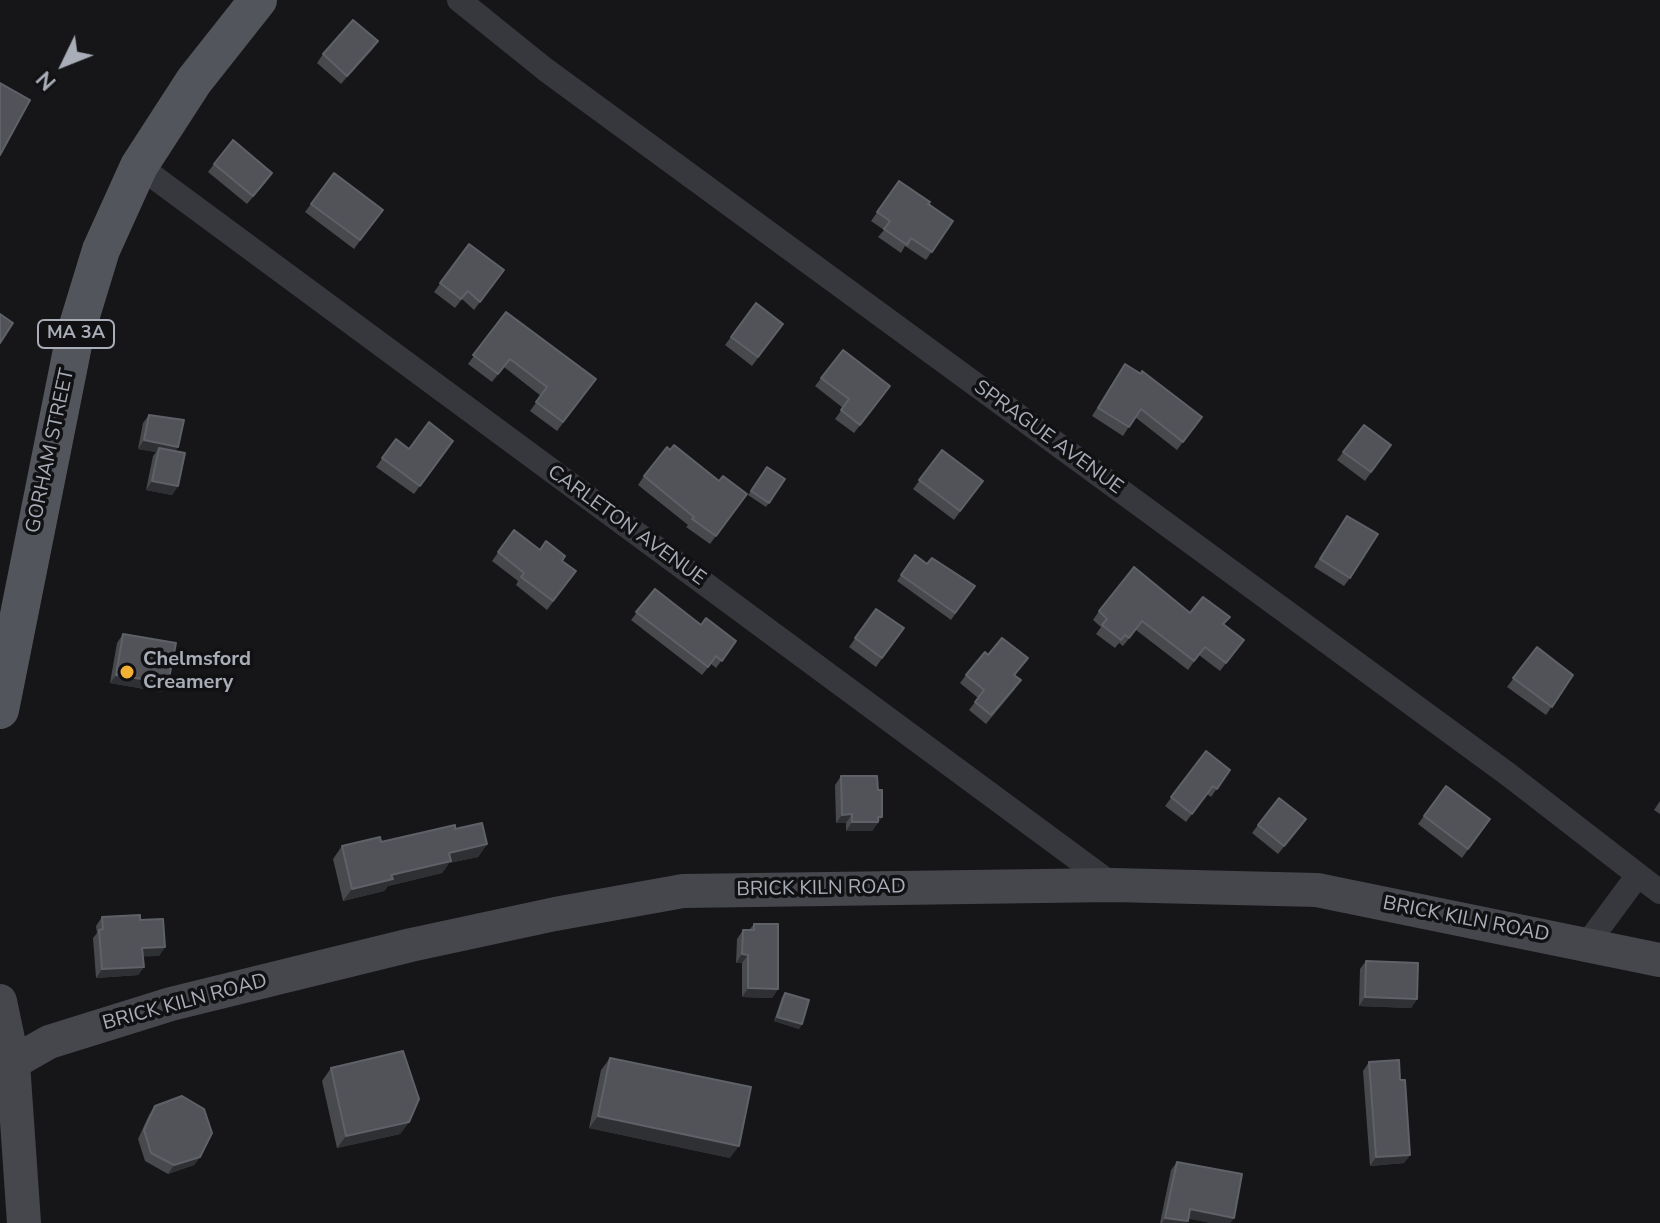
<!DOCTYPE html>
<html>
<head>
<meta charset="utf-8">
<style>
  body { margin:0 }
  #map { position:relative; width:1660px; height:1223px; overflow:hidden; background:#161618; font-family:"Nunito Sans",sans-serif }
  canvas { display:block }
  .north { position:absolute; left:24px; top:24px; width:80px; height:80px; -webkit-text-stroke:6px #111113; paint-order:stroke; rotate:227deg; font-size:22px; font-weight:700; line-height:32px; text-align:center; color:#a8adb8 }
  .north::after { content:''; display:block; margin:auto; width:28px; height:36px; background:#a8adb8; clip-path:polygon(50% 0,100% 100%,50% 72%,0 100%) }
</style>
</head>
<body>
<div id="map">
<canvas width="1660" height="1223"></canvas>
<div class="north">N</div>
</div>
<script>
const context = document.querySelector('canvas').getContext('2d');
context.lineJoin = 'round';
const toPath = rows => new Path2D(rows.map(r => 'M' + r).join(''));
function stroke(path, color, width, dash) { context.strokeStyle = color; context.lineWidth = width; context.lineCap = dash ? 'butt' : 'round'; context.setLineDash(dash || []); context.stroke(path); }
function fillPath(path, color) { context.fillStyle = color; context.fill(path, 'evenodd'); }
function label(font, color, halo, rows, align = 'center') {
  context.font = font + ' "Nunito Sans",sans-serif'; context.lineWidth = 7; context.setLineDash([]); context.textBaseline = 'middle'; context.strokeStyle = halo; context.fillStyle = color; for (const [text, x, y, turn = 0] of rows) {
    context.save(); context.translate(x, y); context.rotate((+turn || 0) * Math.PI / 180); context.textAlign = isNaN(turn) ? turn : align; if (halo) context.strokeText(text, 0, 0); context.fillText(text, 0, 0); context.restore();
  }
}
stroke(toPath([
  [459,0,546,70,1509,775,1660,892],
  [139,166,1113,885],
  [1587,944,1638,875]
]), '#37383d', 24);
stroke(toPath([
  [0,1001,13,1063,24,1223],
  [0,1070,49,1042,171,1004,411,945,555,914,683,891,1113,885,1317,890,1660,960]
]), '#45474d', 34);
stroke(toPath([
  [0,710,75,335,101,250,139,166,194,81,258,0]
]), '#53555c', 38);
fillPath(toPath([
  [378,41,372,50,341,84,317,63,323,54],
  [214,164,266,182,247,204,208,172],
  [334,173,383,210,354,249,305,212],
  [899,181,953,221,926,260,905,246,901,253,878,237,884,230,871,221],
  [469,244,504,270,474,310,462,299,455,308,434,292],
  [756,303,783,324,752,366,725,345],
  [506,312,596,379,557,431,530,411,541,396,504,367,492,382,468,364],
  [843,350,884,395,854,433,835,419,843,408,815,386],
  [1119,373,1202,417,1177,450,1135,417,1123,436,1092,416],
  [149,415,178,447,175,451,178,486,172,495,146,490,153,456,156,452,138,449,143,423],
  [1364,425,1391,445,1365,481,1337,460],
  [396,439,409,449,453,441,414,494,376,467],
  [942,450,983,481,954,520,913,489],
  [767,467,785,479,766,507,748,495],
  [644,476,719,481,747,494,710,544,686,527,688,525,638,485],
  [1347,516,1350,578,1344,586,1314,567],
  [514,530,540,550,562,561,576,571,547,610,516,585,518,581,492,561],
  [915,555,927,564,975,586,951,620,897,581],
  [655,589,701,625,736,641,716,668,711,664,702,675,631,620],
  [876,609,904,628,876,667,849,647],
  [1099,611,1190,613,1224,625,1244,640,1220,671,1199,655,1188,670,1136,630,1123,646,1119,643,1115,648,1096,634,1101,627,1093,620],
  [123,634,162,692,110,683,117,643],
  [1537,647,1573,675,1546,715,1507,687],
  [988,655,1028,658,1015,675,1015,689,986,724,969,710,978,698,960,683,966,675],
  [1206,751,1230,770,1211,797,1207,794,1186,822,1165,806],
  [841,776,878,790,882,817,872,831,846,831,846,823,836,823,835,785],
  [1446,786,1490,819,1462,858,1418,824],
  [1660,801,1660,814,1654,810],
  [1258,825,1300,827,1278,854,1252,833],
  [455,829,487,844,478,857,449,863,442,873,388,886,384,891,343,901,333,859,342,846,381,842],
  [102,917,165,947,159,956,143,956,144,967,138,975,96,978,93,938,97,933,96,926],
  [754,924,778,989,772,998,742,997,742,963,736,963,737,939,743,930,749,930],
  [1366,961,1417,999,1411,1008,1359,1006,1360,969],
  [785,993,802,1024,799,1029,774,1021,782,997],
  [610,1058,730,1158,589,1128,601,1070],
  [1369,1062,1400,1080,1410,1155,1404,1163,1370,1166,1363,1071],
  [331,1068,409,1122,400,1134,337,1148,322,1081],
  [155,1106,200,1157,194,1165,168,1174,145,1161,138,1139,149,1115],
  [1177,1162,1234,1218,1230,1223,1211,1223,1188,1218,1186,1223,1160,1223,1171,1170]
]), '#47494d');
fillPath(toPath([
  [378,41,372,50,341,84,347,76],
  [144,440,178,447,172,456,159,448,156,452,138,449],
  [152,481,178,486,172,495,146,490],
  [116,675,168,683,162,692,110,683],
  [852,814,846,823,836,823,842,815],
  [878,817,882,817,872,831,846,831,852,822],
  [487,844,478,857,449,863,442,873,388,886,384,891,343,901,352,889,449,853],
  [165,947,159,956,137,957,142,948],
  [742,954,748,955,742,963,736,963],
  [144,967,138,975,96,978,102,969],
  [748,988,778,989,772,998,742,997],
  [1365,997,1417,999,1411,1008,1359,1006],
  [777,1017,802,1024,799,1029,774,1021],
  [598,1116,739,1146,730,1158,589,1128],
  [409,1122,400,1134,337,1148,346,1136],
  [1410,1155,1404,1163,1370,1166,1376,1157],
  [200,1157,194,1165,168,1174,174,1165],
  [1190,1209,1234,1218,1230,1223,1211,1223,1184,1218],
  [1165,1218,1188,1221,1186,1223,1162,1223]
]), '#2f3033');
const building = toPath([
  [353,20,378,41,347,76,323,54,353,20],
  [0,83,30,100,0,155,0,83],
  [233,140,272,173,253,196,214,164,233,140],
  [334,173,383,210,360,240,311,204,334,173],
  [899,181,930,202,928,204,953,221,932,252,911,238,907,245,884,229,890,221,877,212,899,181],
  [469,244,504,270,480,302,468,291,461,299,440,283,469,244],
  [756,303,783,324,758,357,731,337,756,303],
  [506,312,596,379,563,422,536,402,547,387,510,359,498,374,473,355,506,312],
  [0,314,13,323,0,343,0,314],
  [843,350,890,386,860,425,841,410,849,399,821,378,843,350],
  [1125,364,1141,374,1142,371,1202,417,1183,442,1141,409,1129,427,1098,408,1125,364],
  [149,415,184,420,178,447,144,440,149,415],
  [429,422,453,441,420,486,382,458,396,439,409,449,429,422],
  [1364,425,1391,445,1371,472,1343,452,1364,425],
  [674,445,719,481,723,476,747,494,716,536,692,519,694,517,644,476,667,447,670,450,674,445],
  [159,448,185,453,178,486,152,481,159,448],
  [942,450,983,481,960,511,919,480,942,450],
  [767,467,785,479,769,503,751,491,767,467],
  [1347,516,1378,534,1350,578,1320,559,1347,516],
  [514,530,540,550,546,541,565,556,562,561,576,571,553,601,521,577,524,573,498,552,514,530],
  [915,555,927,564,932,558,975,586,955,613,901,575,915,555],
  [1134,567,1190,613,1203,597,1230,617,1223,624,1244,640,1226,663,1205,647,1194,661,1142,621,1129,638,1125,635,1121,640,1102,625,1107,619,1099,611,1134,567],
  [655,589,701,625,706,618,736,641,722,661,716,656,708,667,636,612,655,589],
  [876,609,904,628,882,658,855,638,876,609],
  [123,634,176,643,168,683,116,675,123,634],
  [1002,638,1028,658,1014,675,1021,680,991,715,975,702,984,690,966,675,985,652,988,655,1002,638],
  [1537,647,1573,675,1552,707,1513,678,1537,647],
  [1206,751,1230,770,1217,789,1213,786,1192,814,1171,797,1206,751],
  [841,776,877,776,878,790,882,790,882,817,878,817,878,822,852,822,852,814,842,815,841,776],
  [1446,786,1490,819,1468,849,1424,816,1446,786],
  [1279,798,1306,819,1284,846,1258,825,1279,798],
  [482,823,487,844,449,853,451,861,391,875,393,879,352,889,342,846,380,837,381,842,455,825,455,829,482,823],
  [140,915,140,920,163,919,165,947,142,948,144,967,102,969,99,930,103,929,102,917,140,915],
  [754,924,778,924,778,989,748,988,748,955,742,954,743,930,754,930,754,924],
  [1366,961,1418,963,1417,999,1365,997,1366,961],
  [785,993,809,1000,802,1024,777,1017,785,993],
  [403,1051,419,1099,409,1122,346,1136,331,1068,403,1051],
  [610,1058,751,1087,739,1146,598,1116,610,1058],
  [1399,1060,1400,1080,1405,1080,1410,1155,1376,1157,1369,1062,1399,1060],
  [182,1096,204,1109,212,1133,200,1157,174,1165,151,1153,144,1130,155,1106,182,1096],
  [1177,1162,1242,1174,1234,1218,1190,1209,1188,1221,1165,1218,1177,1162]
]);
fillPath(building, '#525359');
stroke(building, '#5f6168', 2);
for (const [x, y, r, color] of [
  [127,672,8,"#f2b134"]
]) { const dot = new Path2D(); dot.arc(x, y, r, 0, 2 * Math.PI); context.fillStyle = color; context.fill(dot); stroke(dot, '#111113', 3); }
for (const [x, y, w] of [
  [76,334,76]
]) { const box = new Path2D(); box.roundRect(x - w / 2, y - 14, w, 28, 6); context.fillStyle = '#111113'; context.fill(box); stroke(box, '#a8adb8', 2); }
label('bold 18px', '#a8adb8', null, [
  ["MA 3A",76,334]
]);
label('20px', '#a8adb8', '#111113', [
  ["SPRAGUE AVENUE",1048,438,36],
  ["GORHAM STREET",51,451,-78],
  ["CARLETON AVENUE",626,526,36],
  ["BRICK KILN ROAD",821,889,-1],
  ["BRICK KILN ROAD",1466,920,11],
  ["BRICK KILN ROAD",185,1003,-15]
]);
label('bold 20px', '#a8adb8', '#111113', [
  ["Chelmsford",143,660],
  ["Creamery",143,683]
], 'left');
</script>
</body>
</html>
